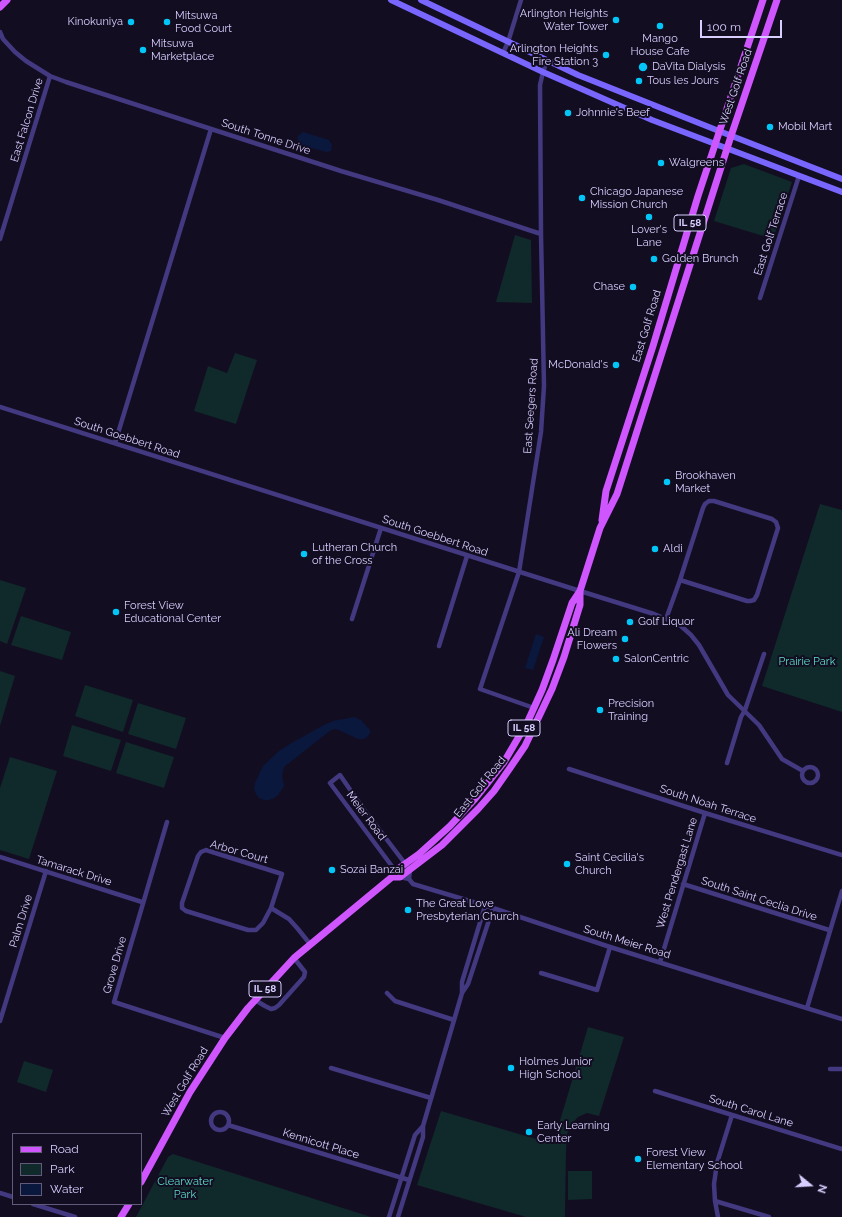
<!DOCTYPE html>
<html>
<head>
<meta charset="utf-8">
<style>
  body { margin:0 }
  #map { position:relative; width:842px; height:1217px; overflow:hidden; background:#130d21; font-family:Raleway,sans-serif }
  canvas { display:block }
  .legend { position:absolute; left:12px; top:1133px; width:130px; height:72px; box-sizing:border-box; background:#130d21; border:1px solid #625a7a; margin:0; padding:5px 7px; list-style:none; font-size:12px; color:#d8ceff }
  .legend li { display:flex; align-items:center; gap:8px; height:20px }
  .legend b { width:20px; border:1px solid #625a7a }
  .north { position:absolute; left:790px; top:1165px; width:40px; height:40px; -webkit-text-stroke:3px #130d21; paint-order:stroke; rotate:108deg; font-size:11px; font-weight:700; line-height:16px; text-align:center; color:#d8ceff }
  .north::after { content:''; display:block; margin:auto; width:14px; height:18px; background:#d8ceff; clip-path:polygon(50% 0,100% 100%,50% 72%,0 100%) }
  .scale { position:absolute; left:700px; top:20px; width:82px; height:18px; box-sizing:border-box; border:2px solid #d8ceff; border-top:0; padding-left:5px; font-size:12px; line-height:14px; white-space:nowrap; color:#d8ceff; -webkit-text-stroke:3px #130d21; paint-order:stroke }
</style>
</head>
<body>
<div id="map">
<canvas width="842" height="1217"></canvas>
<ul class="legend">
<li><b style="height:5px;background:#cf56fe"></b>Road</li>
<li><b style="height:11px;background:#10292b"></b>Park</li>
<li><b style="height:11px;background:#0a183e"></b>Water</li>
</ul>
<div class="north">N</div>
<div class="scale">100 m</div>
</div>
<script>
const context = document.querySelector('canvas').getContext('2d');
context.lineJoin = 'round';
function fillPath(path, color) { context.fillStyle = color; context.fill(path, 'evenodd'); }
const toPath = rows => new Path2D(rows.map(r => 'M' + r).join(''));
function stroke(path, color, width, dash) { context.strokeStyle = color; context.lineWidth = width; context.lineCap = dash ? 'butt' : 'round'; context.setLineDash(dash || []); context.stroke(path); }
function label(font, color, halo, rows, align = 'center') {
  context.font = font + ' Raleway,sans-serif'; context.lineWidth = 4; context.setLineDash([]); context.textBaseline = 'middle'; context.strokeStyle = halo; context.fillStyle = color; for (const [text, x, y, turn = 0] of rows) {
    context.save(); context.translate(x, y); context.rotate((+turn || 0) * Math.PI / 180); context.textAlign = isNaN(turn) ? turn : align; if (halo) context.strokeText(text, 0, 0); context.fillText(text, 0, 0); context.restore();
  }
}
fillPath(toPath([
  [744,164,792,182,773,239,714,221,731,168],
  [515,235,531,240,532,303,496,302],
  [235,353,257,360,236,424,194,411,208,366,227,373],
  [820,504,842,510,842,712,762,686],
  [0,580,26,588,7,644,0,641],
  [21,616,71,632,62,660,11,645],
  [0,671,15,676,0,726],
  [85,685,133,700,123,732,75,716],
  [138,703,186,718,176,749,128,734],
  [72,725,121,740,111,771,63,756],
  [126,742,174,757,164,788,116,773],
  [10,757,57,771,29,859,0,850,0,788],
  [588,1027,624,1037,599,1116,587,1113,578,1117,569,1127,567,1135,566,1151,565,1217,526,1217,417,1185,441,1111,553,1144],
  [24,1061,53,1070,46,1092,17,1082],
  [173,1154,371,1217,136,1217,168,1157],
  [568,1171,592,1171,592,1199,568,1200]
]), '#10292b');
fillPath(toPath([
  [303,132,329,140,332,145,331,151,327,152,300,145,297,142,298,136],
  [536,634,544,637,533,670,525,668],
  [354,717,361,720,370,730,370,733,367,737,364,739,358,739,341,731,336,729,331,730,284,767,282,776,284,786,278,795,274,798,269,800,264,800,259,798,256,794,254,789,255,783,263,766,279,751,290,744,322,726,333,721]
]), '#0a183e');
stroke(toPath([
  [0,32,3,39,15,52,26,61,50,76,66,82,341,171,438,200,541,234],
  [503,53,508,42,521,0],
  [0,239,50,76],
  [760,298,799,176],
  [0,407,580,591,654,614,666,619,681,626,691,635,699,645,728,695,759,725,782,759,803,771],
  [115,443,211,129],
  [352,619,381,528],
  [666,619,680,580,703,508,705,504,709,501,714,501,772,519,776,522,778,528,757,595,754,600,750,601,747,601,680,580],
  [439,646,467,556],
  [534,708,480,689,519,572,541,432,544,386,541,234,540,85,543,72,547,61],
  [727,763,741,717,745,710,764,654],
  '802 775a8 8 0 1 1 16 0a8 8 0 1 1-16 0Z',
  [569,769,705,813,842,855],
  [167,822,114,1002,225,1038],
  [206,850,282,874,271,908,263,923,256,930,248,930,186,911,182,908,182,903,198,856,201,852,206,850],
  [0,857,142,902],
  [409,879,410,870,362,807,340,775,330,783,400,877,409,879,413,884,493,908,610,947,842,1019],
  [683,884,829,930],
  [271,908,289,919,298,929,310,944],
  [660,962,705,813],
  [541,973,597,990,610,947],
  [387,993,395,1001,454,1020],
  [462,993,462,982,485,906],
  [255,1000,265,1006,271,1009,275,1008,279,1005,304,977,305,972,294,958],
  [807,1008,842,891],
  [0,1021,46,871],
  [331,1068,431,1098],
  [830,1069,842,1069],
  [655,1091,842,1149],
  '211 1121a9 9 0 1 1 18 0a9 9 0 1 1-18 0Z',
  [228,1125,409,1180],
  [0,1193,13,1197],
  [715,1201,769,1217],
  [33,1204,75,1217],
  [389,1217,415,1135,423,1126],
  [398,1217,423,1137,423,1126,462,993,468,984,493,908],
  [718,1217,715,1201,714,1184,717,1163,732,1115]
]), '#423980', 4.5);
stroke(toPath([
  [391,0,543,72,652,120,842,192],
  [421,0,578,75,719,131,842,179]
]), '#7866fe', 6);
stroke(toPath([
  [0,7,7,0],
  [602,520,606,491,653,346,698,196,763,0],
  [392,877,400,877,442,845,478,809,494,791,510,768,525,746,552,689,564,657,580,605,580,592],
  [141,1182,190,1092,225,1038,248,1008,294,958,392,877,395,871,419,854,450,826,474,800,504,762,528,721,542,690,553,660,572,603,580,591,600,528,617,494,731,136,777,0],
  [121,1217,129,1204]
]), '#cf56fe', 7);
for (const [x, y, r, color] of [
  [616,20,4,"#02c6f7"],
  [131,22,4,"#02c6f7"],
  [167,22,4,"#02c6f7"],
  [660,26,4,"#02c6f7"],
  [143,50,4,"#02c6f7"],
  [606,55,4,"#02c6f7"],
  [643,67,5,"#02c6f7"],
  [639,81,4,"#02c6f7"],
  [568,113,4,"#02c6f7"],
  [770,127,4,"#02c6f7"],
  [661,163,4,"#02c6f7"],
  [582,198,4,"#02c6f7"],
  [649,217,4,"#02c6f7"],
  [654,259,4,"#02c6f7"],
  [633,287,4,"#02c6f7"],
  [616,365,4,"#02c6f7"],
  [667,482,4,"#02c6f7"],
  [655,549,4,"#02c6f7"],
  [304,554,4,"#02c6f7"],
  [116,612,4,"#02c6f7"],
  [630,622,4,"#02c6f7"],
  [625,639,4,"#02c6f7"],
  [616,659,4,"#02c6f7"],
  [600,710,4,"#02c6f7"],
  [567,864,4,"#02c6f7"],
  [332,870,4,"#02c6f7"],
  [408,910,4,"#02c6f7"],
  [511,1068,4,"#02c6f7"],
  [529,1132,4,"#02c6f7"],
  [638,1159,4,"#02c6f7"]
]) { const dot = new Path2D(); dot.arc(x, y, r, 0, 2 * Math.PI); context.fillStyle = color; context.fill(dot); stroke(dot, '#130d21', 1.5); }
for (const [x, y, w] of [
  [690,223,32],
  [524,728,32],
  [265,989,32]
]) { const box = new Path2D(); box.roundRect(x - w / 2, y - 8, w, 16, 3); context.fillStyle = '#130d21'; context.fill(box); stroke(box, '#d8ceff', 1); }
label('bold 10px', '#d8ceff', null, [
  ["IL 58",690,223],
  ["IL 58",524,728],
  ["IL 58",265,989]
]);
label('11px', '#d8ceff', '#130d21', [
  ["Arlington Heights",608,14,"right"],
  ["Water Tower",608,27,"right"],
  ["Mitsuwa",175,16],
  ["Food Court",175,29],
  ["Kinokuniya",123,22,"right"],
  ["Mango",660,39,"center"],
  ["House Cafe",660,52,"center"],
  ["Mitsuwa",151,44],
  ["Marketplace",151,57],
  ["Arlington Heights",598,49,"right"],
  ["Fire Station 3",598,62,"right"],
  ["DaVita Dialysis",652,67],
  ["Tous les Jours",647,81],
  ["Johnnie's Beef",576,113],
  ["Mobil Mart",778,127],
  ["Walgreens",669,163],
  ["Chicago Japanese",590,192],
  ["Mission Church",590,205],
  ["Lover's",649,230,"center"],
  ["Lane",649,243,"center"],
  ["Golden Brunch",662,259],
  ["Chase",625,287,"right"],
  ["McDonald's",608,365,"right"],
  ["Brookhaven",675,476],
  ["Market",675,489],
  ["Lutheran Church",312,548],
  ["of the Cross",312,561],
  ["Aldi",663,549],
  ["Forest View",124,606],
  ["Educational Center",124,619],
  ["Golf Liquor",638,622],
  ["Ali Dream",617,633,"right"],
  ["Flowers",617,646,"right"],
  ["SalonCentric",624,659],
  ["Precision",608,704],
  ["Training",608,717],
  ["Saint Cecilia's",575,858],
  ["Church",575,871],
  ["Sozai Banzai",340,870],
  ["The Great Love",416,904],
  ["Presbyterian Church",416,917],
  ["Holmes Junior",519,1062],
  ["High School",519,1075],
  ["Early Learning",537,1126],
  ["Center",537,1139],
  ["Forest View",646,1153],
  ["Elementary School",646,1166]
], 'left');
label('11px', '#d8ceff', '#130d21', [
  ["West Golf Road",736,87,-71],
  ["East Falcon Drive",27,120,-73],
  ["South Tonne Drive",266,137,18],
  ["East Golf Terrace",771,234,-72],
  ["East Golf Road",647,326,-73],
  ["East Seegers Road",531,406,-86],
  ["South Goebbert Road",127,438,18],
  ["South Goebbert Road",435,536,18],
  ["East Golf Road",480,787,-51],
  ["South Noah Terrace",708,804,18],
  ["Meier Road",366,816,53],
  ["Arbor Court",239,852,16],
  ["Tamarack Drive",74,871,17],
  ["West Pendergast Lane",677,873,-73],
  ["South Saint Ceclia Drive",759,899,18],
  ["Palm Drive",21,921,-73],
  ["South Meier Road",627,942,17],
  ["Grove Drive",115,965,-74],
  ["West Golf Road",185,1082,-59],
  ["South Carol Lane",751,1111,17],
  ["Kennicott Place",321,1144,17]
]);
label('11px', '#5bdeca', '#130d21', [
  ["Prairie Park",807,662],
  ["Clearwater",185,1182],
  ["Park",185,1195]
]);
</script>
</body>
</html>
